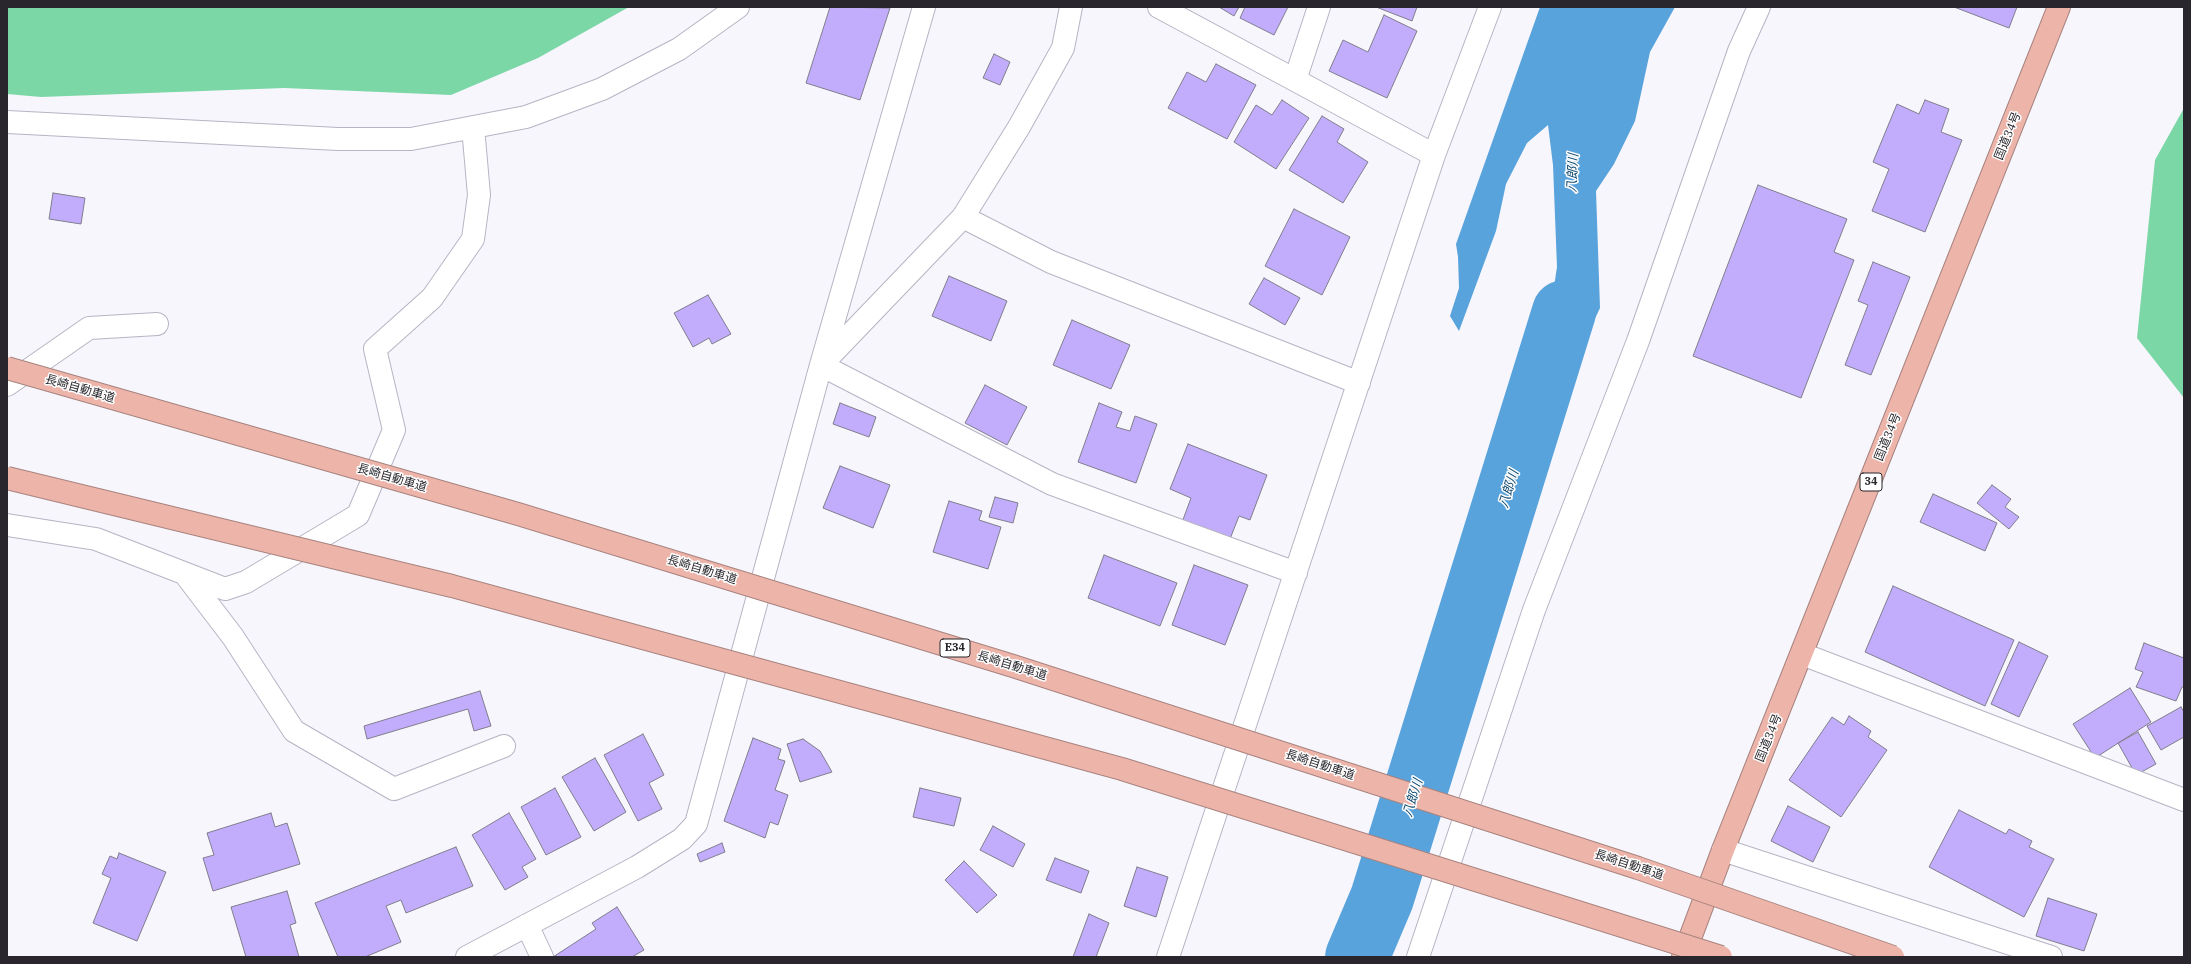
<!DOCTYPE html>
<html>
<head>
<meta charset="utf-8">
<style>
  body { margin:0 }
  #map { position:relative; width:2191px; height:964px; overflow:hidden; background:#f7f6fd; font-family:"IBM Plex Serif",serif }
  canvas { display:block }
  .frame { position:absolute; inset:0; border:8px solid #29272d; pointer-events:none }
</style>
</head>
<body>
<div id="map">
<canvas width="2191" height="964"></canvas>
<div class="frame"></div>
</div>
<script>
const context = document.querySelector('canvas').getContext('2d');
context.lineJoin = 'round';
function fillPath(path, color) { context.fillStyle = color; context.fill(path, 'evenodd'); }
const toPath = rows => new Path2D(rows.map(r => 'M' + r).join(''));
function stroke(path, color, width, dash) { context.strokeStyle = color; context.lineWidth = width; context.lineCap = dash ? 'butt' : 'round'; context.setLineDash(dash || []); context.stroke(path); }
function label(font, color, halo, rows, align = 'center') {
  context.font = font + ' "IBM Plex Serif","Noto Sans JP",serif'; context.lineWidth = 3; context.setLineDash([]); context.textBaseline = 'middle'; context.strokeStyle = halo; context.fillStyle = color; for (const [text, x, y, turn = 0] of rows) {
    context.save(); context.translate(x, y); context.rotate((+turn || 0) * Math.PI / 180); context.textAlign = isNaN(turn) ? turn : align; if (halo) context.strokeText(text, 0, 0); context.fillText(text, 0, 0); context.restore();
  }
}
fillPath(toPath([
  [7,7,629,7,538,58,451,95,284,88,41,97,7,94],
  [2184,108,2184,398,2137,338,2155,160]
]), '#7cd7a6');
fillPath(toPath([
  [1540,7,1675,7,1650,52,1635,121,1614,164,1596,191,1600,308,1528,460,1557,267,1553,165,1548,125,1527,143,1506,184,1496,231,1459,331,1450,316,1459,288,1458,257,1456,244]
]), '#58a3dc');
stroke(toPath([
  [1357,957,1382,898,1564,312]
]), '#58a3dc', 64);
const building = toPath([
  [830,7,890,8,860,100,806,83,830,7],
  [1219,7,1239,7,1234,16,1219,7],
  [1245,7,1288,7,1274,35,1240,18,1245,7],
  [1376,7,1417,7,1412,21,1376,7],
  [1954,7,2017,7,2009,28,1954,7],
  [1384,15,1417,31,1387,98,1329,71,1343,40,1368,52,1384,15],
  [994,54,1010,62,1000,85,983,78,994,54],
  [1216,64,1256,85,1227,139,1168,108,1187,72,1206,82,1216,64],
  [1282,100,1309,118,1276,169,1234,142,1256,105,1272,115,1282,100],
  [1925,100,1949,109,1941,132,1962,140,1925,232,1872,211,1889,169,1873,162,1897,104,1919,114,1925,100],
  [1322,116,1344,129,1337,142,1368,162,1343,203,1289,170,1322,116],
  [1758,185,1847,219,1834,252,1854,260,1801,398,1693,356,1758,185],
  [53,193,85,198,81,224,49,219,53,193],
  [1294,209,1350,237,1322,295,1265,266,1294,209],
  [1873,262,1910,277,1871,375,1845,365,1868,305,1858,301,1873,262],
  [949,276,1007,301,991,341,932,316,949,276],
  [1264,278,1300,298,1285,325,1249,304,1264,278],
  [708,295,731,334,712,344,709,338,693,347,674,313,708,295],
  [1072,320,1130,345,1111,389,1053,365,1072,320],
  [985,385,1027,407,1007,445,965,423,985,385],
  [840,403,876,417,869,437,833,424,840,403],
  [1099,403,1122,412,1116,427,1130,431,1135,416,1157,424,1136,483,1078,462,1099,403],
  [1188,444,1267,475,1250,520,1239,516,1228,544,1181,525,1191,498,1170,489,1188,444],
  [840,466,890,485,873,528,823,508,840,466],
  [1992,485,2011,499,2005,507,2019,517,2009,529,1977,503,1992,485],
  [1933,494,1997,523,1985,551,1920,522,1933,494],
  [995,497,1018,503,1013,523,989,517,995,497],
  [949,501,982,511,979,520,1001,527,988,569,933,552,949,501],
  [1104,555,1177,583,1160,626,1088,598,1104,555],
  [1194,565,1248,585,1225,645,1172,625,1194,565],
  [1893,586,2014,640,1985,706,1865,652,1893,586],
  [2019,642,2048,656,2019,717,1991,704,2019,642],
  [2144,643,2184,658,2184,687,2182,687,2176,701,2136,687,2143,672,2135,669,2144,643],
  [2130,688,2151,722,2095,758,2073,724,2130,688],
  [480,691,491,726,474,731,468,709,367,739,364,726,480,691],
  [2181,707,2184,712,2184,737,2161,750,2147,726,2181,707],
  [1849,716,1871,731,1868,737,1887,750,1841,817,1789,780,1832,717,1844,725,1849,716],
  [2138,732,2156,764,2136,775,2118,743,2138,732],
  [643,734,664,775,649,783,662,809,638,821,604,755,643,734],
  [753,738,781,749,778,759,785,761,775,790,788,795,778,825,770,822,765,838,724,821,753,738],
  [803,739,820,751,832,772,800,782,787,744,803,739],
  [595,758,626,812,594,831,562,777,595,758],
  [555,788,581,837,546,855,521,807,555,788],
  [920,788,961,798,954,826,913,817,920,788],
  [1788,806,1830,827,1813,862,1771,841,1788,806],
  [1959,810,2006,834,2009,829,2032,841,2029,847,2054,859,2024,917,1929,867,1959,810],
  [271,813,275,827,287,823,300,864,213,891,203,858,214,855,207,833,271,813],
  [509,813,536,859,522,867,528,877,505,890,472,835,509,813],
  [993,826,1025,844,1013,867,980,850,993,826],
  [722,843,725,852,700,862,697,854,722,843],
  [456,847,473,886,406,913,401,900,386,906,401,942,365,957,338,957,315,903,456,847],
  [119,853,166,872,137,941,93,923,111,878,102,874,110,856,117,859,119,853],
  [1055,858,1089,871,1081,893,1046,880,1055,858],
  [964,861,997,895,977,913,945,880,964,861],
  [1137,867,1168,877,1156,917,1124,906,1137,867],
  [287,891,296,923,290,925,299,957,246,957,231,907,287,891],
  [2048,898,2097,914,2084,951,2036,936,2048,898],
  [617,907,644,950,632,957,553,957,596,929,592,923,617,907],
  [1089,914,1109,923,1096,957,1073,957,1089,914]
]);
fillPath(building, '#c2adfd');
stroke(building, '#807d8b', 1);
const minor = toPath([
  [1071,7,1063,48,1019,127,963,217,821,365,1052,484,1296,573],
  [1159,7,1295,80,1319,7],
  [1295,80,1434,155],
  [7,122,338,139,411,139,526,117,602,89,679,49,738,7],
  [963,217,1051,262,1359,383],
  [7,385,89,328,157,324],
  [7,525,96,539,225,589,246,582,358,515,394,430,375,349,432,298,473,239,479,195,473,127],
  [185,574,233,637,294,731,394,789,504,746],
  [1802,654,2184,800],
  [1723,850,2051,957],
  [527,925,542,957],
  [467,957,637,867,682,839,696,824,821,365,924,7],
  [1168,957,1434,155,1490,7],
  [1418,957,1534,610,1638,341,1739,51,1759,7]
]);
const highway = toPath([
  [1683,957,1723,850,2059,7]
]);
stroke(minor, '#b7b4c3', 24);
stroke(highway, '#a8837e', 24);
stroke(minor, '#fff', 22);
stroke(highway, '#edb4aa', 22);
const highwayBridge = toPath([
  [7,368,518,514,1013,666,1638,868,1893,957],
  [7,478,452,586,1122,769,1721,957]
]);
stroke(highwayBridge, '#a8837e', 24, []);
stroke(highwayBridge, '#edb4aa', 22);
for (const [x, y, w] of [
  [1871,482,22],
  [955,648,30]
]) { const box = new Path2D(); box.roundRect(x - w / 2, y - 9, w, 18, 3); context.fillStyle = '#fff'; context.fill(box); stroke(box, '#29272d', 1); }
label('bold 11px', '#29272d', null, [
  ["34",1871,482],
  ["E34",955,648]
]);
label('12px', '#29272d', '#fff', [
  ["国道34号",2008,136,-68],
  ["長崎自動車道",80,389,16],
  ["国道34号",1888,437,-68],
  ["長崎自動車道",392,478,16],
  ["長崎自動車道",702,570,17],
  ["長崎自動車道",1012,666,17],
  ["国道34号",1769,738,-68],
  ["長崎自動車道",1320,765,18],
  ["長崎自動車道",1629,865,18]
]);
label('italic 13px', '#134c72', '#fff', [
  ["八郎川",1573,173,-87],
  ["八郎川",1509,489,-73],
  ["八郎川",1413,798,-73]
]);
</script>
</body>
</html>
